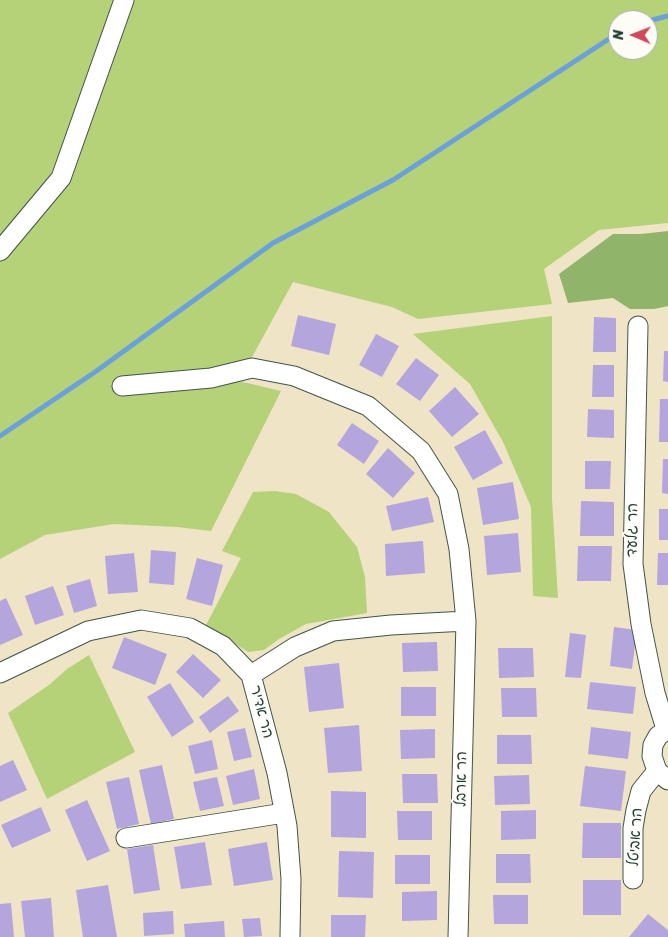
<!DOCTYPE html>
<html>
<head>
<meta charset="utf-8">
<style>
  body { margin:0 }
  #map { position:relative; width:668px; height:937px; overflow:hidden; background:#efe4c6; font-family:Sriracha,sans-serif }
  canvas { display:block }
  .north { position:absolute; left:608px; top:10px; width:50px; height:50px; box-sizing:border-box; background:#fdfcf7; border:1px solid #a4b0a9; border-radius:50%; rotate:271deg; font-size:14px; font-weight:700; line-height:20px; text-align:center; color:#1f3d34 }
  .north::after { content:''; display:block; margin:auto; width:18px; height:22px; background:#d1495b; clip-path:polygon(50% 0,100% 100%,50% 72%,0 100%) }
</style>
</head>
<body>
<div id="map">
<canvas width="668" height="937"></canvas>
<div class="north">N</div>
</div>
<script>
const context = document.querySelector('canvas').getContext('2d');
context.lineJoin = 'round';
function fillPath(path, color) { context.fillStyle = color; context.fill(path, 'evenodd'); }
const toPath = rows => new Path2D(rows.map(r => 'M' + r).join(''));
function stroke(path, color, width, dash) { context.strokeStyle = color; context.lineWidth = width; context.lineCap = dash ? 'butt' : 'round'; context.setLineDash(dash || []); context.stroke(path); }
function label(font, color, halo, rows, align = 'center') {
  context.font = font + ' Sriracha,"Playpen Sans Hebrew",sans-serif'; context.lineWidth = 4; context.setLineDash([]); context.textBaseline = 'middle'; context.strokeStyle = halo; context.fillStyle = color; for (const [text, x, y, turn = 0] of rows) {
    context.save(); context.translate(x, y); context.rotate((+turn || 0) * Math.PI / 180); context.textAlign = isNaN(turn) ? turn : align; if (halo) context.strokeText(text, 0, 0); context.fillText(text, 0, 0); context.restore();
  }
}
fillPath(toPath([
  [0,0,668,0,668,223,599,230,544,269,552,304,418,319,392,307,293,282,239,381,281,391,211,531,177,527,114,524,45,535,0,559],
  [618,20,648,20,648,50,618,50],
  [552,316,552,499,558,598,533,596,531,507,503,442,470,384,413,334],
  [275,491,296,494,329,512,357,547,365,577,367,613,306,624,279,639,264,650,248,652,206,625,241,558,222,551,253,492],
  [89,655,135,752,47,799,8,713,49,685,67,669]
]), '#b5d279');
fillPath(toPath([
  [668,231,668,306,654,309,630,309,613,298,568,303,559,274,613,234,641,234]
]), '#90b469');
stroke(toPath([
  [648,21,668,16],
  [0,436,95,372,273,243,393,180,618,33]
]), '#6ca0d8', 5);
fillPath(toPath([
  [298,315,336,324,329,355,291,346],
  [594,317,616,318,616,352,593,352],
  [376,334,399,346,382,377,359,365],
  [664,351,668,351,668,382,663,381],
  [416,358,439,375,420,401,396,384],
  [593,365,614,365,614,397,592,397],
  [455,387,479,414,452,437,429,411],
  [660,399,668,399,668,442,659,442],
  [588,409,614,410,614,438,587,437],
  [352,423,379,441,364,464,337,445],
  [485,430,503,463,473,480,454,447],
  [388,448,415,473,393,498,366,474],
  [663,459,668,459,668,494,662,493],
  [585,461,611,461,610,489,585,489],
  [513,482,519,519,483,525,477,488],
  [428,497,434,522,392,531,386,506],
  [581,501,614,502,614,536,580,536],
  [659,509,668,509,668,540,659,540],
  [518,533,521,572,487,575,484,536],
  [423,541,425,573,386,576,385,544],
  [578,546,612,546,611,581,577,581],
  [151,550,176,552,174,585,149,583],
  [134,553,138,592,108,594,105,556],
  [658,553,668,553,668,585,657,585],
  [197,558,223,565,212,606,186,599],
  [90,579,97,606,74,613,66,586],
  [53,586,64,615,35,625,25,596],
  [6,598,23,635,0,645,0,601],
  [614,627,637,630,632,669,610,666],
  [570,633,586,635,581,678,565,677],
  [124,637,167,654,155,685,112,668],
  [437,642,438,671,403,672,402,643],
  [498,648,533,648,534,677,499,678],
  [193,654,221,680,203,698,176,672],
  [339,663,344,708,309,712,304,667],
  [590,682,636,687,633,714,587,709],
  [170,683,194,722,172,737,147,697],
  [401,687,436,687,436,716,401,716],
  [501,688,536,688,537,717,502,717],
  [228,696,239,711,210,733,199,717],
  [359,725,362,771,328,773,324,728],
  [591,727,631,732,628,759,588,754],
  [245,728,252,757,234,761,227,732],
  [435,729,435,758,401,759,400,730],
  [497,735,531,735,532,764,497,764],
  [212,740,218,769,195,774,188,746],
  [13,760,27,790,0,802,0,766],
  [162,765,174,819,151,824,139,770],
  [585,766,626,771,621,811,580,806],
  [254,769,260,799,233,805,226,776],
  [402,774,437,774,438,803,403,803],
  [529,775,530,804,495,805,494,776],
  [129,777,139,824,117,829,106,782],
  [217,777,224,806,200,811,193,782],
  [331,791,366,792,366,838,331,837],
  [87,800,110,851,87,861,65,810],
  [41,807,51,831,12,848,1,825],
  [536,810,536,839,501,840,501,811],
  [397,811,432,811,432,840,398,840],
  [583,823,621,823,621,858,582,858],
  [205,842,212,885,181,889,174,847],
  [267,842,273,880,234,886,228,849],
  [153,845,160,890,134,894,127,849],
  [339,851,374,852,373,898,338,897],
  [496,854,530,854,531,883,496,883],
  [395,855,430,855,430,884,395,884],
  [583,880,621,880,621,915,583,915],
  [108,885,117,937,83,937,76,890],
  [437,891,437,920,402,921,402,892],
  [493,895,528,895,528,924,494,924],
  [51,898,54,937,25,937,21,901],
  [11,903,14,937,0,937,0,904],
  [173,911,174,934,144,936,143,913],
  [648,914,668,930,668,937,629,937],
  [331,915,366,915,365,937,331,937],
  [260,918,262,936,244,937,242,919],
  [224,921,225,937,185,937,184,924]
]), '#b5a5dd');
const minor = toPath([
  [0,251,61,178,124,0],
  [638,326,633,564,641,624,655,693,666,729],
  [122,386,211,378,252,368,294,376,368,406,421,451,448,494,459,549,466,621,458,937],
  [0,673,88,631,141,620,190,628,223,646,251,675,277,773,287,826,291,879,290,937],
  [251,675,295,647,333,631,391,625,466,621],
  [668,729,658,736,653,745,652,756,657,771,668,780],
  [126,838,284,813],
  [633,879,633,828,636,810,641,791,657,771]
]);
stroke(minor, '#3e564a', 21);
stroke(minor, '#fff', 19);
label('15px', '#1f3d34', '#fdfcf7', [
  ["הר גלעד",633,530,-89],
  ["הר אדיר",261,712,75],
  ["הר ארבל",462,779,-89],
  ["הר אביטל",636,837,-86]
]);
</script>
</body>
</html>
